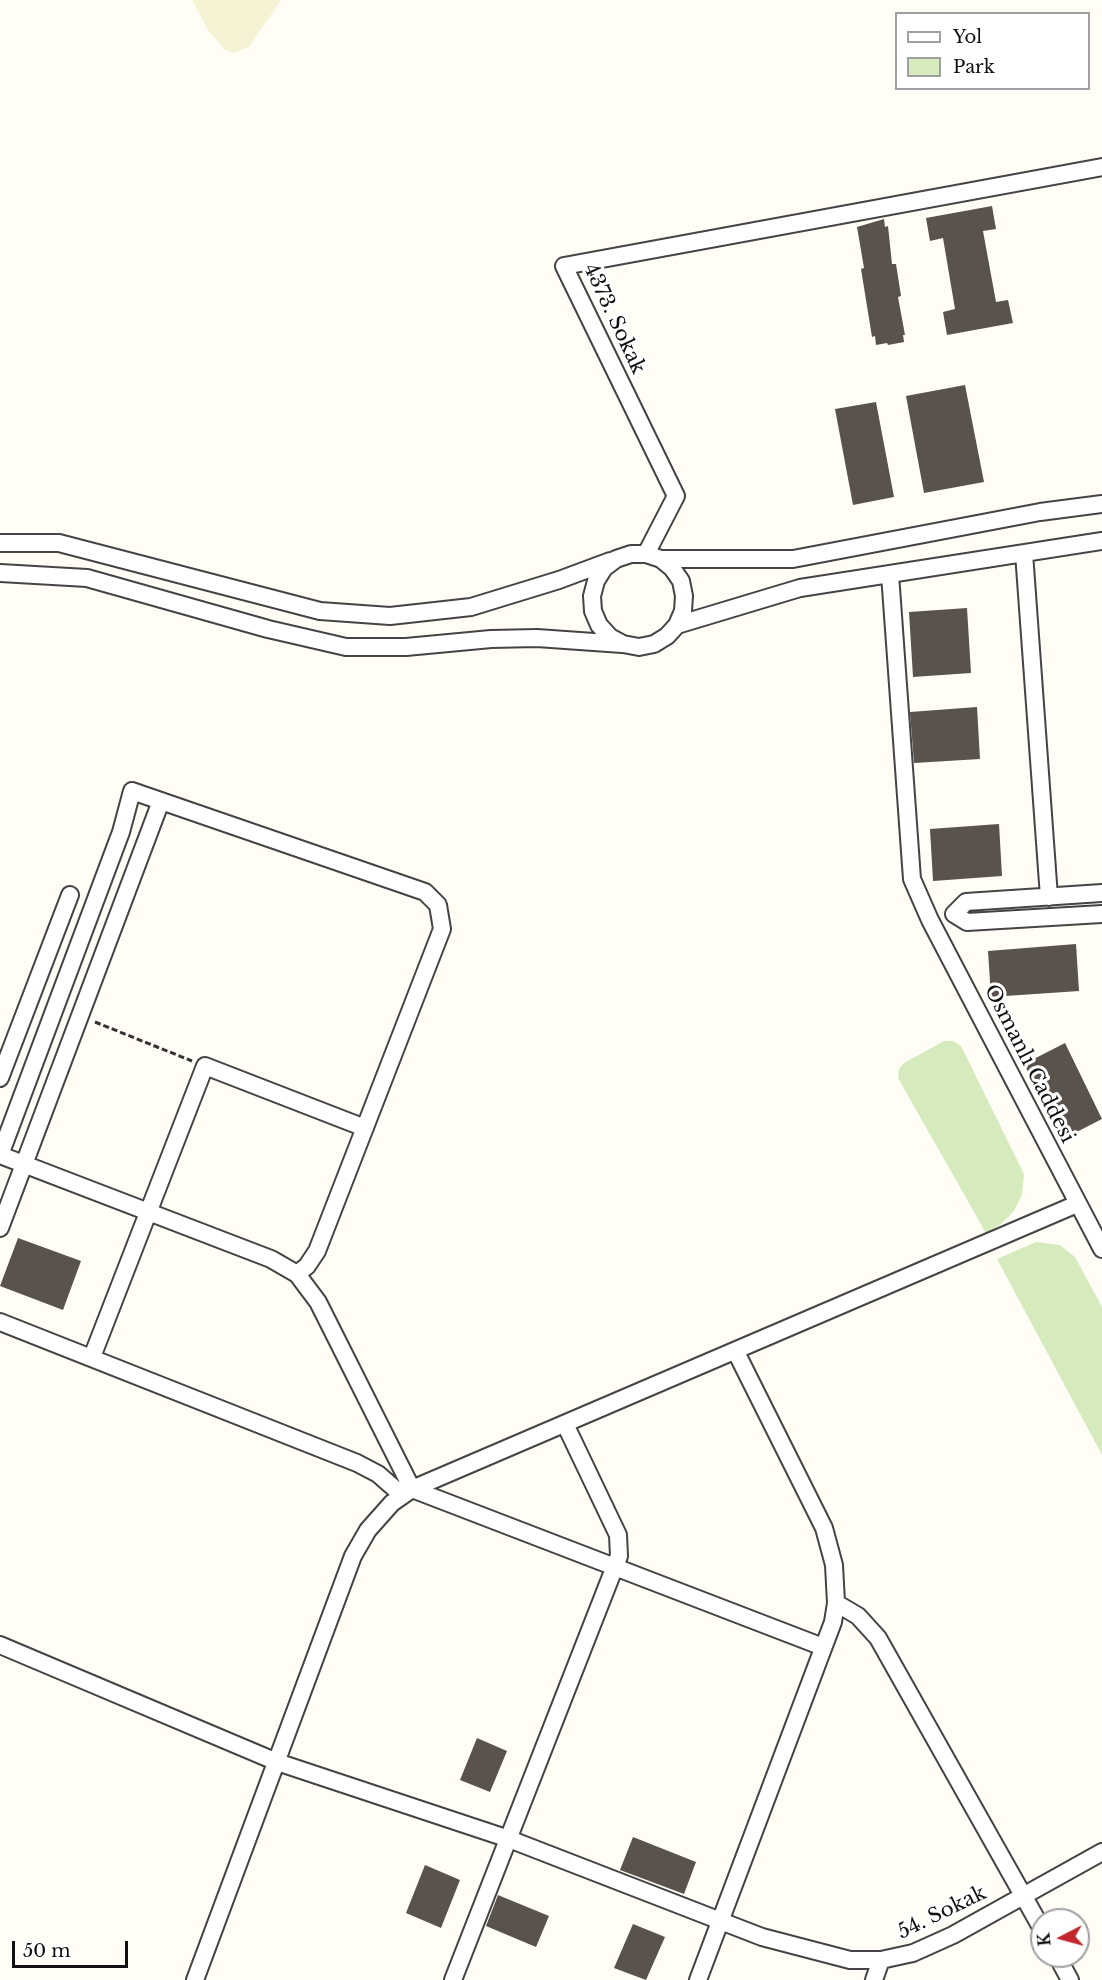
<!DOCTYPE html>
<html>
<head>
<meta charset="utf-8">
<style>
  body { margin:0 }
  #map { position:relative; width:1102px; height:1980px; overflow:hidden; background:#fffdf5; font-family:"Libre Baskerville",serif }
  canvas { display:block }
  .legend { position:absolute; left:895px; top:12px; width:195px; height:78px; box-sizing:border-box; background:#fff; border:2px solid #a0a0a0; margin:0; padding:8px 10px; list-style:none; font-size:18px; color:#111 }
  .legend li { display:flex; align-items:center; gap:12px; height:30px }
  .legend b { width:30px; border:2px solid #a0a0a0 }
  .north { position:absolute; left:1030px; top:1908px; width:60px; height:60px; box-sizing:border-box; background:#fff; border:2px solid #a0a0a0; border-radius:50%; rotate:264deg; font-size:16px; font-weight:700; line-height:24px; text-align:center; color:#111 }
  .north::after { content:''; display:block; margin:auto; width:21px; height:27px; background:#c4262e; clip-path:polygon(50% 0,100% 100%,50% 72%,0 100%) }
  .scale { position:absolute; left:12px; top:1941px; width:116px; height:27px; box-sizing:border-box; border:3px solid #111; border-top:0; padding-left:8px; font-size:18px; line-height:21px; white-space:nowrap; color:#111; -webkit-text-stroke:4px #fff; paint-order:stroke }
</style>
</head>
<body>
<div id="map">
<canvas width="1102" height="1980"></canvas>
<ul class="legend">
<li><b style="height:8px;background:#fff"></b>Yol</li>
<li><b style="height:16px;background:#d5ebbd"></b>Park</li>
</ul>
<div class="north">K</div>
<div class="scale">50 m</div>
</div>
<script>
const context = document.querySelector('canvas').getContext('2d');
context.lineJoin = 'round';
function fillPath(path, color) { context.fillStyle = color; context.fill(path, 'evenodd'); }
const toPath = rows => new Path2D(rows.map(r => 'M' + r).join(''));
function stroke(path, color, width, dash) { context.strokeStyle = color; context.lineWidth = width; context.lineCap = dash ? 'butt' : 'round'; context.setLineDash(dash || []); context.stroke(path); }
function label(font, color, halo, rows, align = 'center') {
  context.font = font + ' "Libre Baskerville",serif'; context.lineWidth = 6; context.setLineDash([]); context.textBaseline = 'middle'; context.strokeStyle = halo; context.fillStyle = color; for (const [text, x, y, turn = 0] of rows) {
    context.save(); context.translate(x, y); context.rotate((+turn || 0) * Math.PI / 180); context.textAlign = isNaN(turn) ? turn : align; if (halo) context.strokeText(text, 0, 0); context.fillText(text, 0, 0); context.restore();
  }
}
fillPath(toPath([
  [192,0,281,0,249,47,234,53,225,50,208,30]
]), '#f6f3d4');
fillPath(toPath([
  [944,1041,953,1041,961,1046,1024,1174,1022,1195,1014,1211,1000,1225,986,1233,898,1078,899,1069,904,1063],
  [1036,1242,1060,1245,1075,1257,1102,1307,1102,1455,997,1259]
]), '#d5ebbd');
fillPath(toPath([
  [992,206,996,229,983,231,996,302,1008,300,1013,323,947,335,943,312,955,309,943,238,930,241,926,218],
  [884,219,885,227,888,226,892,264,896,264,901,296,898,297,905,335,903,335,904,342,888,345,887,343,876,345,875,336,872,337,861,269,864,268,857,227],
  [965,385,984,482,924,493,906,396],
  [876,402,894,497,853,505,835,409],
  [967,608,971,673,913,677,909,612],
  [977,707,980,759,914,763,910,712],
  [999,824,1002,876,933,881,930,829],
  [1076,944,1079,991,991,997,988,951],
  [1065,1043,1102,1119,1063,1139,1024,1064],
  [18,1238,81,1261,63,1310,0,1286],
  [477,1738,507,1751,490,1792,460,1780],
  [633,1837,696,1862,684,1894,620,1870],
  [425,1865,460,1880,441,1928,406,1913],
  [498,1895,549,1916,536,1947,486,1926],
  [633,1924,665,1937,646,1980,614,1968]
]), '#5a524d');
const minor = toPath([
  [0,543,59,543,320,611,390,616,471,607,559,580,610,561],
  [1024,553,1049,897],
  [646,554,676,496,564,266,1102,167],
  [661,559,793,559,1040,512,1102,504],
  [0,573,87,578,268,629,346,647,406,647,491,639,537,638,622,644],
  [890,574,912,879,930,920,1102,1249],
  [677,625,683,611,684,596,681,581,672,568,661,559,646,554,631,554,616,559,604,568,596,581,592,596,593,611,599,625,610,637,623,644,639,647,654,644,667,636,677,625,800,588,1102,541],
  [954,914,966,902,1102,893],
  [954,914,967,922,1102,914],
  [0,1078,70,895],
  [0,1155,121,832,132,791,425,892,438,905,442,929,317,1251,307,1266,297,1274],
  [0,1155,271,1259,297,1274,318,1302,412,1489,823,1647],
  [0,1228,161,801],
  [0,1322,357,1463,378,1474,402,1495],
  [92,1357,205,1066,365,1128],
  [836,1603,858,1616,878,1638,1042,1929],
  [0,1645,277,1762,509,1839,762,1937,850,1960,881,1960,913,1953,953,1935,1102,1852],
  [1057,1956,1070,1980],
  [195,1980,353,1556,368,1530,392,1503,412,1489,1077,1204],
  [453,1980,619,1556,618,1535,565,1424],
  [698,1980,833,1622,836,1603,834,1565,824,1528,736,1352],
  [874,1980,881,1960]
]);
stroke(minor, '#444', 20);
stroke(toPath([
  [95,1022,192,1061]
]), '#333', 3, [6, 3]);
stroke(minor, '#fff', 16);
label('20px', '#111', '#fff', [
  ["4373. Sokak",614,319,65],
  ["Osmanlı Caddesi",1029,1064,63],
  ["54. Sokak",942,1913,-26]
]);
</script>
</body>
</html>
